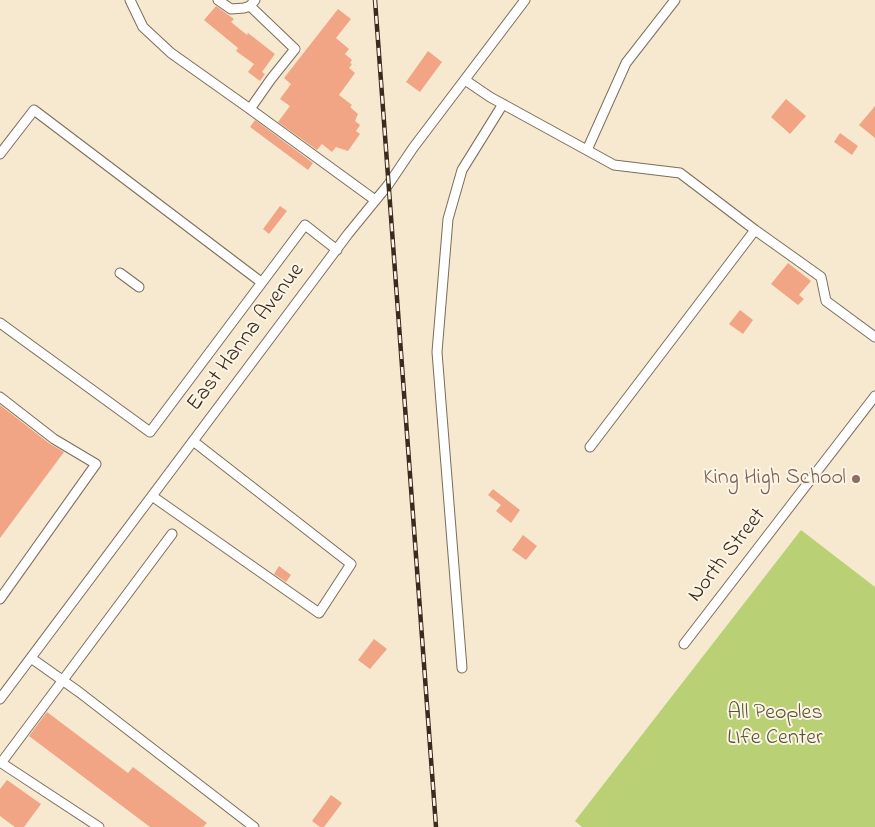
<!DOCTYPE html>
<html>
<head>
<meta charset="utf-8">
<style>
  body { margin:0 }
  canvas { display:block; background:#f6e9cf }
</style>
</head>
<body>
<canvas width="875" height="827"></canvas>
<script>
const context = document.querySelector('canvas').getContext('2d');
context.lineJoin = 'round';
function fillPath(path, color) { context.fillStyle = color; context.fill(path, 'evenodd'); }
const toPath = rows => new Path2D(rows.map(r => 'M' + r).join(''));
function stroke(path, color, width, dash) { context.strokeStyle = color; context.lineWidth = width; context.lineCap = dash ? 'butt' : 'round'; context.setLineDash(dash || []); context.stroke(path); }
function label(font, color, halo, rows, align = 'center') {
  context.font = font + ' "Indie Flower",sans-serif'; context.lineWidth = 4; context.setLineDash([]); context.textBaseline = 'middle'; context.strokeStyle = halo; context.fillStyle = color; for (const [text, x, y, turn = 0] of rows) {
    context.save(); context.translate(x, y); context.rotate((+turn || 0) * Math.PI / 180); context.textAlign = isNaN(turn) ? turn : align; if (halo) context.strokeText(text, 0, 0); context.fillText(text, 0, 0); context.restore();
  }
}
fillPath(toPath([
  [801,530,875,587,875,827,582,827,575,821]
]), '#b9d075');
fillPath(toPath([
  [216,6,234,19,231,22,247,35,248,33,275,54,262,72,265,74,260,81,248,72,254,64,236,51,238,48,204,20],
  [338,9,351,19,336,38,349,49,345,54,352,60,350,63,352,64,349,68,355,73,339,95,352,105,350,107,358,114,355,121,360,125,356,131,360,134,348,151,336,147,332,152,322,144,317,150,278,122,290,106,280,99,291,84,284,78],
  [428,51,442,62,420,92,406,82],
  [786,99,806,116,790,134,771,117],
  [875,106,875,138,859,125],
  [255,120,313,163,308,170,250,127],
  [840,133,858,146,852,155,834,142],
  [280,206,287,211,269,234,263,229],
  [788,263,811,281,799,295,804,299,798,305,771,284],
  [740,310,753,320,743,334,729,324],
  [0,405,50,444,64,452,0,538],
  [493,489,520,510,511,523,496,511,501,505,488,495],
  [523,535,537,546,526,560,512,550],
  [279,566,291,575,286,582,274,574],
  [374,639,387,649,370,669,358,660],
  [47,712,128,773,133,767,207,823,203,827,150,827,29,736],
  [7,780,41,804,24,827,15,827,0,816,0,789],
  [331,795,342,803,324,827,320,827,312,821]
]), '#f1a584');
const minor = toPath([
  [130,0,143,27,171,53,250,109],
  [218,0,231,9,244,8,250,6],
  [255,0,250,6,295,49,271,79,250,109,375,200],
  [465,80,490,97,614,165,680,173,755,230,821,277,826,301,875,337],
  [587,150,626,63,675,0],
  [0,154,34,110,261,282],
  [120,273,139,287],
  [0,323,150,432,305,225,337,250],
  [0,397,54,439,96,464,0,599],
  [590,447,755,230],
  [152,496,319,613,351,564,193,441],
  [684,644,875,396],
  [31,658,79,692,254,827],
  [462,668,437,352,448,219,462,170,503,104],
  [0,699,348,234,388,185,413,148,525,0],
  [0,762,99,827],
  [1,763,172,534]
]);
stroke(minor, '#7c6d5c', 11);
stroke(minor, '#fff', 9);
const rail = toPath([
  [375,0,436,827]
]);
stroke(rail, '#3b2a1e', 4.5);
stroke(rail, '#fcf5e5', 2.5, [8]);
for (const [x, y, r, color] of [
  [856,479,5,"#8d6e63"]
]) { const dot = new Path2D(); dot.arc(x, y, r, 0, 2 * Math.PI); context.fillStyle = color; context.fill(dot); stroke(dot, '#fcf5e5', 2); }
label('22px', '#3b2a1e', '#fcf5e5', [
  ["East Hanna Avenue",247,338,-53],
  ["North Street",728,556,-52]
]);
label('22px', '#785e54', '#fcf5e5', [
  ["King High School",846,479]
], 'right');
label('22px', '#5a5434', '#fcf5e5', [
  ["All Peoples",775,714],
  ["LIfe Center",775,739]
]);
</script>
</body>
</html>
